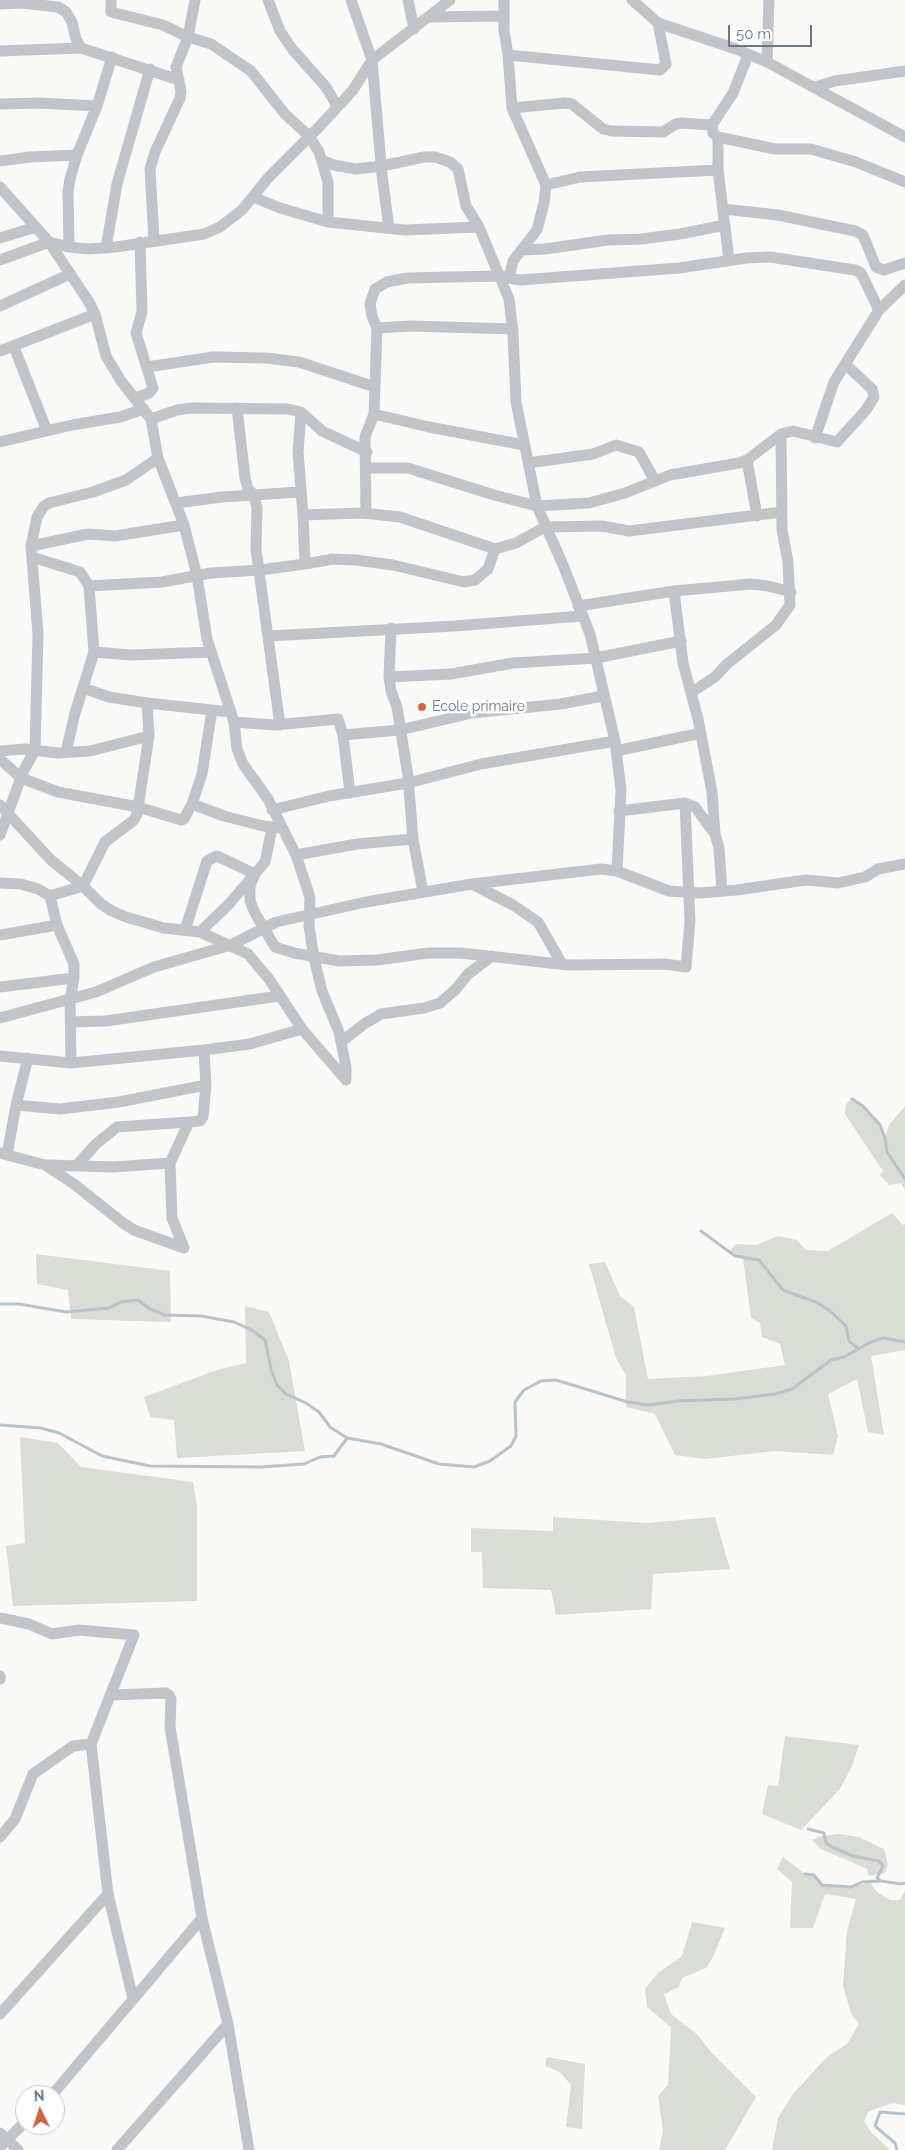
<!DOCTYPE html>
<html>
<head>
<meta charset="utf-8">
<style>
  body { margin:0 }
  #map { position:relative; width:905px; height:2150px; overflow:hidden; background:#f9f9f7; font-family:Raleway,sans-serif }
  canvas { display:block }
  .north { position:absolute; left:15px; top:2085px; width:50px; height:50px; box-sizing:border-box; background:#fff; border:1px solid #c4c9ce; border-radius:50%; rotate:356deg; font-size:14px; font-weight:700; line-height:20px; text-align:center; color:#6c7884 }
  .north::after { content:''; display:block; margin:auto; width:18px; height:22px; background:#ce6741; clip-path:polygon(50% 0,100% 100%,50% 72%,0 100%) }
  .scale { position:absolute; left:728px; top:25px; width:84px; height:22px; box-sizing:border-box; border:2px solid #6c7884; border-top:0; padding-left:6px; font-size:15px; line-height:18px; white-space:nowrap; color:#6c7884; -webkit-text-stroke:4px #fff; paint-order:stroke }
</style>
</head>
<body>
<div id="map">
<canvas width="905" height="2150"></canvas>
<div class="north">N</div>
<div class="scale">50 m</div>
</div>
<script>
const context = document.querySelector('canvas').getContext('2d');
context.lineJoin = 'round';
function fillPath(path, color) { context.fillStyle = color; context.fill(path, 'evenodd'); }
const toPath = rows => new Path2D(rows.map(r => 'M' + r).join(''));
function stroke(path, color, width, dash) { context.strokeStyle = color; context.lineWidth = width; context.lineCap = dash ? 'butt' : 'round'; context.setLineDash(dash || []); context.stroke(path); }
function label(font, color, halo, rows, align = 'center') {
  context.font = font + ' Raleway,sans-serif'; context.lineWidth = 5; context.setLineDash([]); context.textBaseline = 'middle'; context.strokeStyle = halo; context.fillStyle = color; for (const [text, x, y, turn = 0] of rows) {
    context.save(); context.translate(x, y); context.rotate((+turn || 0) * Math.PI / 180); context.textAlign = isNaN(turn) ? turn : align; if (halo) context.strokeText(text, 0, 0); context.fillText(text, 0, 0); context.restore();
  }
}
fillPath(toPath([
  [852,1099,863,1106,880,1125,885,1137,889,1125,905,1106,905,1190,901,1183,889,1185,880,1175,883,1171,845,1114,846,1104],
  [892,1213,903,1225,905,1224,905,1350,871,1356,884,1435,868,1432,857,1379,828,1394,838,1436,833,1455,775,1451,705,1459,675,1455,655,1414,626,1407,626,1375,616,1358,589,1264,605,1262,620,1296,634,1307,648,1379,707,1376,785,1365,780,1344,762,1337,760,1323,751,1318,743,1258,735,1256,729,1252,736,1244,756,1245,778,1236,797,1240,806,1250,828,1251],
  [36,1254,170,1271,171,1322,71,1319,68,1290,37,1284],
  [245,1306,269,1312,289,1361,305,1451,177,1458,174,1420,150,1417,144,1397,214,1371,246,1363],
  [20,1437,58,1443,81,1467,193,1482,197,1507,197,1601,13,1606,6,1546,25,1543],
  [553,1517,647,1523,715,1517,730,1569,653,1574,651,1609,556,1615,551,1590,483,1588,482,1552,471,1552,471,1528,553,1531],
  [785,1736,859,1745,852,1766,840,1789,801,1830,762,1814,768,1785,778,1786],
  [840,1834,859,1837,884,1849,888,1864,885,1873,869,1876,867,1869,821,1849,812,1840,821,1836],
  [783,1857,805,1874,814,1875,822,1885,851,1887,870,1882,877,1892,890,1900,900,1900,905,1891,905,2105,893,2103,878,2108,868,2112,864,2121,871,2132,890,2150,772,2150,778,2118,793,2094,827,2057,847,2044,859,2024,851,2014,843,1985,847,1931,856,1899,825,1894,813,1928,790,1928,792,1882,777,1869],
  [692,1922,725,1928,712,1959,706,1968,682,1978,679,1987,664,1994,671,2014,698,2035,710,2051,756,2097,725,2150,659,2150,663,2130,658,2096,668,2085,671,2027,647,2007,645,1989,658,1973,682,1956],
  [547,2057,585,2064,582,2129,566,2127,571,2085,560,2072,545,2066]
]), '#d9ddd6');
stroke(toPath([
  [852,1099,863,1106,880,1125,885,1138,887,1152,905,1179],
  [701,1231,735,1256,759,1260,783,1290,818,1303,830,1311,846,1326,849,1341,859,1349],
  [0,1304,19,1304,66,1312,109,1308,121,1302,138,1300,150,1309,165,1315,201,1316,234,1322,252,1330,265,1340,272,1373,277,1385,286,1394,306,1403,319,1412,330,1427,347,1438,381,1444,439,1464,474,1467,490,1461,511,1446,516,1436,515,1402,524,1390,541,1381,556,1380,628,1402,648,1405,678,1401,734,1399,775,1394,792,1389,831,1360,844,1357,871,1342,883,1338,905,1342],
  [0,1425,41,1428,59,1433,102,1456,150,1466,261,1467,304,1464,320,1457,334,1456,347,1438],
  [808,1829,824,1833,826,1843,834,1848,853,1856,879,1861,883,1866,877,1878,881,1881,901,1884,905,1883],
  [805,1874,814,1875,822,1885,851,1887,862,1882,880,1881],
  [897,2150,895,2143,875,2126,880,2112,905,2114]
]), '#bac3c7', 3);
stroke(toPath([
  [111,0,111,12,163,25,188,37,211,44,251,71,285,114,309,136,319,152,328,182,328,222],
  [268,0,280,31,293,50,326,87,337,106],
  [351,0,372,60,382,175,389,228],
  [408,0,414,29],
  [504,0,504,30,508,55],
  [632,0,658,23,736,49,767,62,905,137],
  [0,4,21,3,58,7,66,12,72,22,76,39,81,48],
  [430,17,504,16],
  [0,51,81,48,179,80],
  [748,55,733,93,712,125,713,133,718,137,775,149,811,149,856,162,905,182],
  [767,62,769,0],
  [815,87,835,81,905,71],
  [0,104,39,103,97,106],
  [512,108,565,103,572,104,603,129,612,131,663,132,676,124,681,123,712,125],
  [322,160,334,165,356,169,382,166,424,157,435,157,450,162,458,169,466,206,479,227],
  [0,161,30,157,77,155],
  [718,170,729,260],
  [546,185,580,177,718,170,718,137],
  [0,187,49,242,89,302,95,314,106,356,121,381,151,419,158,458,184,525,197,576,207,639,234,722,237,749,243,764,268,799,296,855,308,891,310,898,309,926,314,958,322,991,339,1032,346,1067,346,1080],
  [253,197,280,208,328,222,405,230,479,227,509,299,513,333,516,402,537,506,563,565,590,634,615,741,621,790,617,871],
  [723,209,778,215,855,231,863,235,876,267,884,270,905,263],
  [0,238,36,227],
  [154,240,150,169,155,152,180,98,181,91,176,67,188,37,195,0],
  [69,247,68,191,70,179,77,155,97,106,112,57],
  [106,248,117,184,150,69],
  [523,250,545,249,608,240,641,239,680,234,725,225],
  [0,260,49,242,69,247,88,249,116,247,204,234,220,227,242,210,268,178,319,127,353,90,372,60,450,0],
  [509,278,513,261,537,230,544,203,546,185,512,108,508,55,660,70,666,64,658,23],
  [0,306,70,274],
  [513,329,410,326,377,328,372,316,370,304,375,289,387,282,407,278,499,276,520,280,679,268,747,258,770,257,855,270,861,273,879,310],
  [14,347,47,431],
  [0,351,95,314],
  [147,367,213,357,266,358,299,362,375,387],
  [136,398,149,393,153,388,136,333,142,312,140,242],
  [237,408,245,478,248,489,254,495,257,508,256,549,280,725],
  [301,412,298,452,303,515],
  [374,414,429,427,524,445],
  [151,419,177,410,192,408,288,409,301,412,322,431,367,452],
  [815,438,834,382,879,310,905,285],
  [0,442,72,425,120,417,144,409],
  [747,460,757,516],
  [528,463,593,454,616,445,639,452,655,481],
  [366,468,408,468,494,495,537,506,589,503,625,493,670,475,739,463,747,460,781,434,793,431,837,442,866,410,874,397,872,389,845,364],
  [176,503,222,497,300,492],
  [366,513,365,437,374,414,377,328],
  [31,546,88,534,115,536,184,525],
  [32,557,80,572,89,586,162,582,211,573,260,570,305,564,303,515,362,513,400,517,495,549,516,543,545,527,602,526,629,531,782,512],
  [305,564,333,559,356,560,393,565,464,582,475,580,488,569,495,549],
  [674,591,683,663,698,719,712,792,715,834],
  [578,606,674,591,751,584,768,586,791,592],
  [391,628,389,677,391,691,397,707,408,776,413,839,423,892],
  [268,636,455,626,582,616],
  [94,652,131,655,211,652],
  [389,677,451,674,513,663,596,658,681,641],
  [83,688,109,697,147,703],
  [692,692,715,677,727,664,776,625,790,605,788,562,782,530,781,434],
  [234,722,275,725,338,719,343,735,350,793],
  [343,735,400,730,472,713,561,704,603,696],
  [0,751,25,749,58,753,90,751,149,736,147,703,231,712],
  [616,751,701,733],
  [66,752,75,713,94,652,89,586],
  [0,759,21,778,58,792,138,807,181,820,184,819,192,804,224,816,263,826,281,828],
  [685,803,695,807,715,834,719,848,722,891],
  [192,804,202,774,212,710],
  [0,805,51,860,83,886,101,904,112,911,126,917,164,928,200,932,248,954,269,979,302,1029,346,1080],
  [272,810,329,796,408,783,481,764,615,741],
  [0,835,23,772,35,750,38,634,31,546,37,517,44,506,49,503,93,492,126,480,158,458],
  [296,855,357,844,413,839],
  [0,883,21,884,38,889,50,896,57,925,74,964,74,978,70,1000,71,1063],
  [472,884,513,905,538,922,562,964],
  [50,896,83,886,105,842,134,820,137,814,149,736],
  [185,930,207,861,217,856,255,874,250,886,250,901,255,913,275,947,294,953,339,961,377,960,428,953,461,953,568,965,665,964,686,967,690,921,685,803,619,811],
  [200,932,229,904,265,862,272,828],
  [0,935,57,925],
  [0,987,74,978],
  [0,1018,96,992,154,967,231,945,276,922,366,902,472,884,601,869,617,871,669,891,700,893,737,890,806,880,838,883,865,877,878,869,905,864],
  [70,1022,106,1021,279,996],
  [341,1042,364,1024,381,1014,424,1008,440,1003,456,989,468,974,492,956],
  [0,1056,71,1063,204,1050],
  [16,1105,60,1109,119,1102,206,1085],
  [0,1153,45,1165,74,1184,123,1223,134,1230,184,1248],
  [7,1155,16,1105,28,1058],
  [47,1165,114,1167,170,1163],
  [76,1166,96,1144,117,1127,189,1122],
  [184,1248,172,1218,170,1163,189,1122,200,1121,203,1117,206,1085,204,1050,250,1044,302,1029],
  [0,1618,29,1624,52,1634,79,1630,134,1635,91,1744,73,1746,33,1774,15,1819,0,1837],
  [0,1676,0,1679],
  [110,1695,166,1693,169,1695,171,1699,170,1727,202,1918,228,2024,249,2150],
  [91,1744,108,1894,133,1999],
  [0,2014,108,1894],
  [52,2095,202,1918],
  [0,2133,18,2150],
  [0,2147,25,2122],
  [117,2150,228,2024]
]), '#c1c4c8', 11);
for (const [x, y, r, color] of [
  [422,707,5,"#ce6741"]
]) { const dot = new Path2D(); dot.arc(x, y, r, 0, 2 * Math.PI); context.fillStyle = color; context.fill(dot); stroke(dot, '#fff', 2); }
label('14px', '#6c7884', '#fff', [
  ["Ecole primaire",432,707]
], 'left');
</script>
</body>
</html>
